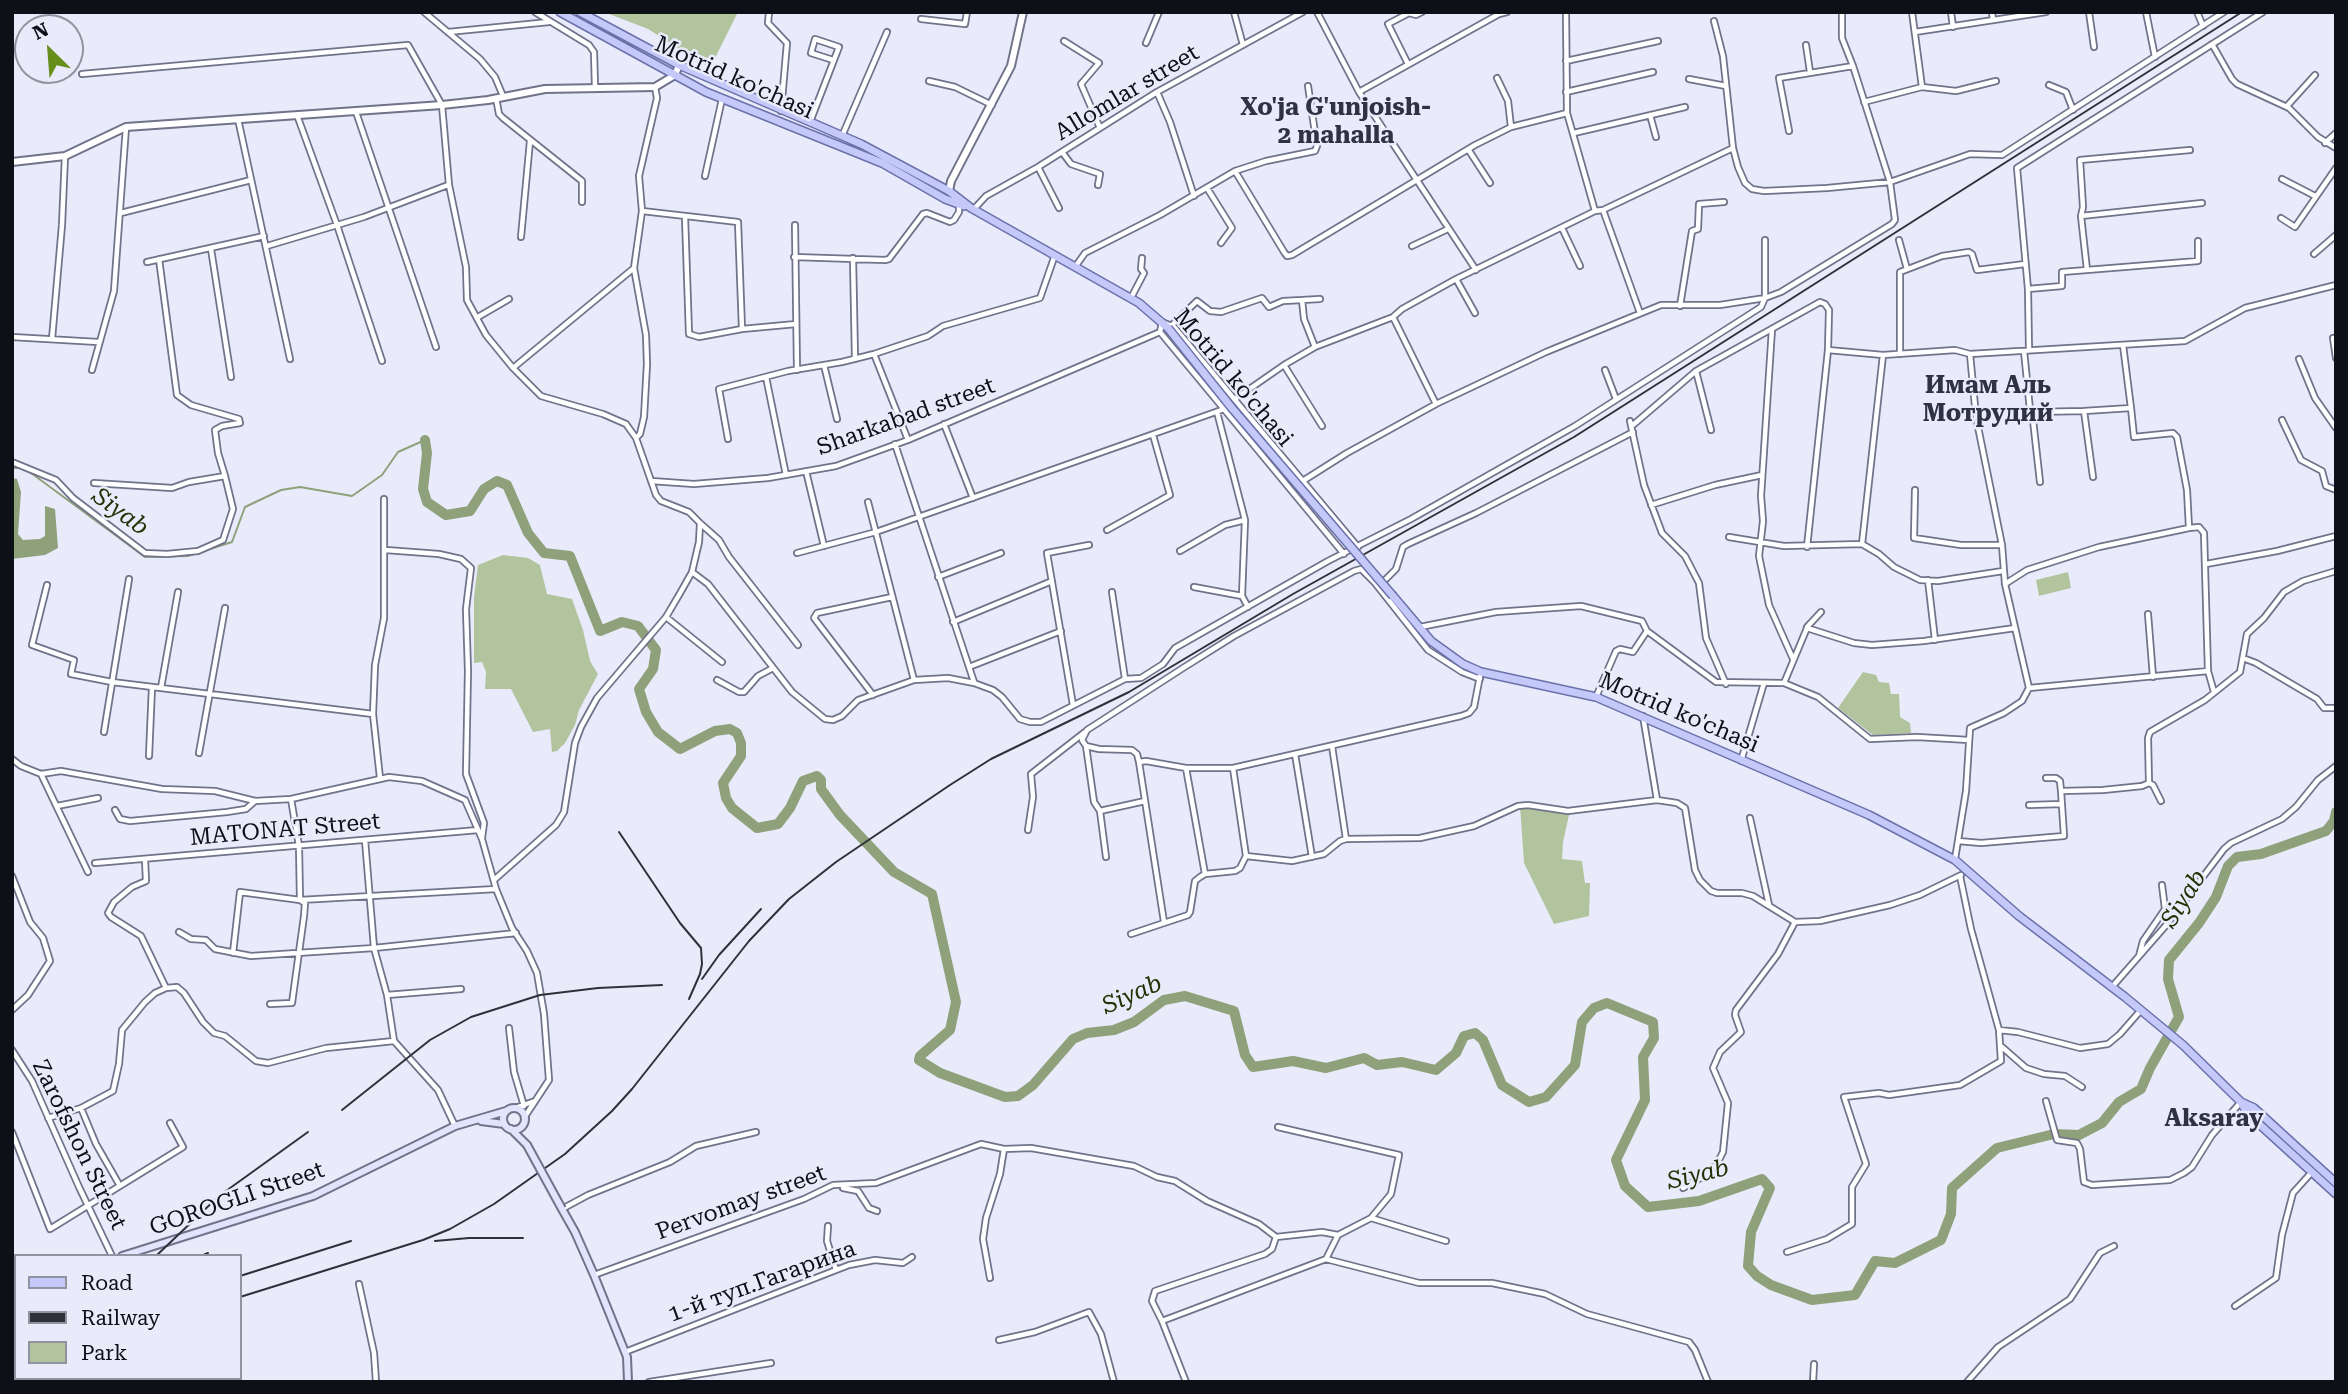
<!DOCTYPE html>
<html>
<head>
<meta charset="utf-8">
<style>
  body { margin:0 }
  #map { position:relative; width:2348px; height:1394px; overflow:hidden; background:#e9ebfb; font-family:"Roboto Serif",serif }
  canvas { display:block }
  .frame { position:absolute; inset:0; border:14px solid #0e1018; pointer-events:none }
  .legend { position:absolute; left:14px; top:1254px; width:228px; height:126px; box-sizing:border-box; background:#e9ebfb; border:2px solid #9193a0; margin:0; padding:9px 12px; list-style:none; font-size:21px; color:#0e1018 }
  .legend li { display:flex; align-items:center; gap:14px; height:35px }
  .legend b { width:35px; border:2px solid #9193a0 }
  .north { position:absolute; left:14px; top:14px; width:70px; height:70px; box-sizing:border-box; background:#e9ebfb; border:2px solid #9193a0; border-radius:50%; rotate:335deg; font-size:19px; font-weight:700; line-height:28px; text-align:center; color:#0e1018 }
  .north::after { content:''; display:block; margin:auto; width:24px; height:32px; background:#668e1b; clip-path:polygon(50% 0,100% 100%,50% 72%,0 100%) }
</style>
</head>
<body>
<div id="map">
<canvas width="2348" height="1394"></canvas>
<div class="frame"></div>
<ul class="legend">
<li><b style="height:9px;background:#c4c9fa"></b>Road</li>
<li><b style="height:9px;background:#2f313a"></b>Railway</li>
<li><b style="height:19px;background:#b2c49e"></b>Park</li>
</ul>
<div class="north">N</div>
</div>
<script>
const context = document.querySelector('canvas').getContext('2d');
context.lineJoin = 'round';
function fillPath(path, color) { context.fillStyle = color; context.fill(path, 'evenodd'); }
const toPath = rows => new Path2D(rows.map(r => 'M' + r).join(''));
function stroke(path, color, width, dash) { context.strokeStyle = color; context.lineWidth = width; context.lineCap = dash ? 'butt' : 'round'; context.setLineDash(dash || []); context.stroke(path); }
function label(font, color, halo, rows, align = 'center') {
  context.font = font + ' "Roboto Serif",serif'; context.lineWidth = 5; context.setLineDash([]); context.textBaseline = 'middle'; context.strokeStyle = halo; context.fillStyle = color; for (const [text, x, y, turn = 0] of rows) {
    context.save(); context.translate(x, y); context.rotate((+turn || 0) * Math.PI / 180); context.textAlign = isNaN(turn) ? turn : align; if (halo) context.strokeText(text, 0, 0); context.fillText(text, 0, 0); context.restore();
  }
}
fillPath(toPath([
  [604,12,738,12,710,68,648,29],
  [503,555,528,558,540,565,547,594,572,599,583,630,590,661,598,674,579,710,575,725,565,743,557,751,552,752,550,729,533,732,511,689,485,689,486,672,482,662,474,663,474,597,478,565],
  [2068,572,2071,588,2039,596,2036,580],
  [1863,672,1876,675,1879,682,1889,683,1891,694,1899,694,1900,717,1910,723,1911,733,1873,735,1838,708],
  [1520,806,1569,815,1563,842,1562,859,1582,861,1585,883,1590,883,1589,916,1554,924,1524,863]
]), '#b2c49e');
fillPath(toPath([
  [12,478,17,479,21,492,18,534,23,540,40,539,45,536,45,506,55,509,58,548,45,555,12,559]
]), '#8fa17b');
stroke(toPath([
  [12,468,22,468],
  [27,470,145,557,188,556,232,542,245,507,281,490,300,487,352,496,382,475,398,452,425,440]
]), '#8fa17b', 2);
stroke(toPath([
  [425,440,427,453,423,489,427,502,446,515,470,511,484,489,497,481,507,485,528,533,544,553,570,556,600,631,622,622,638,626,656,650,653,669,639,689,646,712,658,732,680,749,715,731,730,729,737,733,741,743,741,756,723,783,726,798,732,808,757,828,778,824,790,808,803,781,817,776,821,780,821,789,840,815,894,872,932,894,956,1002,950,1030,920,1056,919,1060,940,1073,1005,1097,1018,1096,1033,1085,1073,1039,1087,1033,1114,1030,1134,1022,1164,1000,1185,996,1234,1011,1245,1055,1253,1067,1293,1061,1326,1068,1364,1058,1377,1065,1402,1062,1436,1070,1456,1053,1464,1036,1475,1033,1483,1040,1502,1085,1529,1102,1546,1097,1575,1065,1582,1022,1594,1008,1607,1003,1653,1022,1654,1038,1643,1057,1645,1100,1616,1160,1625,1186,1648,1207,1699,1201,1762,1179,1770,1188,1751,1232,1748,1266,1757,1276,1771,1285,1812,1300,1855,1295,1875,1261,1895,1263,1941,1240,1951,1214,1952,1188,1997,1148,2054,1134,2079,1135,2102,1123,2119,1102,2141,1089,2150,1068,2179,1017,2168,979,2169,960,2199,923,2216,897,2228,866,2237,857,2261,854,2326,831,2334,821,2336,812]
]), '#8fa17b', 10);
const minor = toPath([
  [424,12,480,59,495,77,503,96],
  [535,12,589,45,594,52,595,87],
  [769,12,768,23,787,43,781,111],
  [1234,12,1243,45],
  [1317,12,1359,92,1476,270],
  [1566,12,1567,113,1595,211],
  [1912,12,1922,87],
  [1951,12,1953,27],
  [1992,12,1993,20],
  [2089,12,2094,47],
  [2146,12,2155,57],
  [2197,12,2203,26],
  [921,19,965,24,967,12],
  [1714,21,1723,56,1733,148,1738,167,1745,183,1752,189,1764,191,1827,188,1890,182,1970,154,2002,155,2224,12],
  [448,32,549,22],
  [1915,32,2046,12],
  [1064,41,1099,63,1081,84,1100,128],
  [1146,43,1159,12],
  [2212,44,2232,79,2237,84,2289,108,2318,137,2336,148],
  [1806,45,1810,72],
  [1566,61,1658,41],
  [1408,64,1388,24,1409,13,1416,15,1422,12],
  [82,74,408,45,442,105,449,185,466,267,467,300,486,335,513,368,541,396,603,414,626,424,636,438,656,495,661,501,689,512,700,523,699,542,692,572,679,595,666,617,597,698,581,727,575,743,564,812,556,825,494,880],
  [1497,78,1508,101,1511,127],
  [1689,79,1726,86],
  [929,81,955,87,992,105],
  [2049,85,2066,92,2073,110],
  [1157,92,1170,122,1194,196],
  [1359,92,1499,14,1507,12],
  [1566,92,1653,72],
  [496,98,499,114,503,118,582,181,582,202],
  [1864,102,1922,87,1956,91,1996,81],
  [2287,106,2315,75],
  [356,112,436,347],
  [297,115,337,225,382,361],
  [1650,115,1656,137],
  [238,119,290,359],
  [810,122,839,47,815,39,811,53,833,60],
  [1789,131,1779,78,1853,66],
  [1574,133,1685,107],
  [842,136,887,32],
  [2325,143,2336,133],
  [1468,149,1490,183],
  [1062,152,1071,164,1100,174,1098,185],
  [1038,167,1059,208],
  [1235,171,1284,252,1287,256,1292,255,1475,145,1511,127,1567,113],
  [705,176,722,99],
  [2282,179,2315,196],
  [1207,188,1232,228,1221,243],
  [974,209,986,196,1038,167,1157,92,1303,12],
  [1603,210,1640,313],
  [642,211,738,222,742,329],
  [121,213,251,180],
  [2081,216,2083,207,2080,160,2190,150],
  [685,217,689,334,699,337,742,329,796,324],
  [2281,218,2295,227,2336,168],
  [795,225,797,370],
  [1562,228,1580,266],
  [521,237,530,141],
  [1899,240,1907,269],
  [267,246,364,217,448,185],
  [1412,246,1448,229],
  [211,249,231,377],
  [2314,254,2336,235],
  [794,257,885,260,889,259,923,214,927,213,950,222,954,220,959,212,959,204],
  [853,258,855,359],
  [147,262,264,236],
  [1075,267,1085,253,1160,215,1235,171,1266,161,1315,151,1317,146,1308,86],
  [634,268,646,335,647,364,644,417,640,434,636,438],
  [2087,270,2081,216,2202,203],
  [1456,279,1475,313],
  [2028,289,2062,286,2062,272,2198,261,2198,241],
  [1131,298,1144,273,1141,269,1142,258],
  [1302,300,1320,299],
  [1680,306,1692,231,1698,229,1699,204,1724,202],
  [478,317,509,299],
  [1393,317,1436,404],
  [1172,325,1197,301,1210,311,1221,312,1262,298,1269,307,1283,301,1302,300,1304,319,1315,347],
  [1772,329,1761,496,1763,521,1759,556,1769,605,1793,659],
  [12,337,98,342],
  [2333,338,2336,358],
  [52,339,62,225,65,156],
  [1828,350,1883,355,1955,350,1970,354],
  [2029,350,2028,289,2017,168,2263,12],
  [2024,351,2030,410,2034,412,2084,411,2131,408,2123,345],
  [874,354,908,440],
  [1900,354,1900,272,1942,256,1969,252,1972,254,1977,270,2025,264],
  [2299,359,2315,398,2336,428],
  [824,365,837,419],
  [1284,365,1322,426],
  [513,368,634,268,642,211,639,176,657,98,655,87],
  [92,370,114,291,126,127],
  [1605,370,1616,399],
  [1696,371,1711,430],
  [766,377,786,475],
  [1235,399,1284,365,1315,347,1393,317,1402,309,1456,279,1595,211,1603,210,1733,148],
  [2032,411,2040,482],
  [2084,411,2093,477],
  [1217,412,1245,520,1242,596,1248,607],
  [2282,420,2301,460,2322,471,2326,486,2336,490],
  [1630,421,1644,485,1662,533,1685,556,1699,583,1706,638,1726,684],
  [944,424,973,498],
  [1633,425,1696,371,1820,302,1825,304,1829,310,1828,350,1807,547],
  [728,439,719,389,788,371,842,362,874,354,928,336,943,326,1040,298,1055,255],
  [895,444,974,682],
  [12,462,56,480,73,498,145,553,167,554,198,551,223,540,233,509,225,476],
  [806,471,824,546],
  [651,481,694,484,768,478,836,466,908,440,1160,332],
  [94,483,172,488,189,482,225,476,218,453,215,430,222,426,240,423,239,419,191,405,177,395,159,259],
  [1298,484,1347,453,1436,404,1546,352,1661,305,1720,305,1765,298,1781,292,1892,224,1895,220,1890,182,1853,66,1842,38,1842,12],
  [1915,490,1914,538,1961,545,2002,545],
  [868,502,914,680],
  [1651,505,1715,485,1762,475],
  [701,524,719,540,729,557,798,645],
  [2189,528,2199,527,2204,533,2208,671,2214,692],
  [1107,530,1170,495,1153,435],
  [1729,537,1784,546,1862,544,1879,554,1894,567,1920,580,1938,581,2003,571],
  [1862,544,1883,355],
  [386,550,439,554,461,559,471,568,466,609,468,671,466,774,484,823,482,838],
  [1180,551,1225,525,1245,520],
  [797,553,876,532,1227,408],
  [1344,554,1160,332,1162,322,1174,327,1358,547],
  [2206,564,2277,551,2336,536],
  [692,572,708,584,792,692,825,719,833,720,842,716,858,700,914,680,948,678,974,683,993,690,1002,697,1020,719,1030,722,1041,722,1125,679,1141,678,1163,664,1175,648,1328,561,1411,519,1575,426,1761,307,1765,298,1765,240],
  [938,577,1001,553],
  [1928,580,1935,640],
  [1382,583,1396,569,1403,547,1408,544,1476,513,1633,432],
  [2005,584,2027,570,2099,547,2189,528,2187,490,2177,437,2173,433,2134,437,2131,408],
  [47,585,32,645,74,660,71,674,112,682,373,714,380,778],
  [1194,587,1242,596],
  [1112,592,1125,679],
  [2148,614,2153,677],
  [666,617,722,662],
  [953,622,1052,581],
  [1420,627,1496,612,1581,606,1642,621,1647,631,1716,682,1784,683,1818,697,1870,739,1917,737,1969,740],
  [1807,627,1821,612],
  [2243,658,2256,663,2317,699,2324,708,2336,708],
  [969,667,1061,631],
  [717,680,739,692,744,692,758,676,773,668],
  [1784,683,1807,628,1854,643,1872,645,1924,641,2015,628],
  [161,688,178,592],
  [2029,688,2208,671],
  [873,695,814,618,817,613,892,597],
  [1596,697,1616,651,1620,649,1633,652,1647,631],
  [1073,705,1047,553,1089,545],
  [373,714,375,665,384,618,384,499],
  [1643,716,1657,800,1677,803,1685,808,1695,870,1700,880,1711,891,1717,893,1742,893,1753,896,1795,922,1820,921,1890,905,1920,895,1961,875],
  [104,732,129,579],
  [1086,746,1094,802,1100,811],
  [1332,746,1346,839],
  [199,753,225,608],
  [1295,754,1312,857],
  [149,756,152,687],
  [12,759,21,766,41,774,61,771,162,789,215,791,255,801,291,799,389,777,422,781,465,800,482,839,496,889,512,928,527,951,537,973,544,1014,549,1080,524,1118],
  [1741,761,1764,683],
  [1139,762,1137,754,1132,750,1099,749,1086,746,1082,740,1087,730,1183,668,1234,636,1354,571,1361,569,1375,583,1428,650,1462,672,1480,679],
  [1186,768,1205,874],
  [1233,768,1246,856,1292,861,1324,854,1340,841,1346,839,1420,838,1474,826,1518,806,1528,805,1568,811,1657,800],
  [41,774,88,872],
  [2046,778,2056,778,2060,781,2061,791],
  [2149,783,2153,785,2161,801],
  [2029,805,2062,804],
  [57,806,98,798],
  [115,810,120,819,130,821,227,812,246,809,255,801],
  [1750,818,1769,905],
  [1028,830,1033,797,1031,774,1085,732],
  [365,840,374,948,387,995,394,1041],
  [1958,841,1981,843,2064,836,2061,791,2103,790,2142,786,2149,783,2148,738,2150,732,2205,700,2240,672,2247,634,2264,618,2284,592,2303,581,2336,571],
  [1106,857,1100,811,1145,801],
  [145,859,146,881,132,887,114,902,108,913,111,917,141,936,166,988],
  [1955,859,1966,791,1970,728,2004,713,2022,701,2029,688,2005,584,2002,545,1976,417,1970,354,2185,341,2245,308,2336,285],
  [95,863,478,830],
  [12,876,30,922,43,938,50,961,28,995,12,1010],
  [1164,922,1139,762,1146,761,1186,768,1233,768,1461,716,1469,713,1474,707,1480,676],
  [179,932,191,939,206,940,215,949,251,956,374,948,516,933],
  [1131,934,1188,915,1190,912,1195,881,1200,877,1205,874,1235,871,1240,868,1246,856],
  [233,953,240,892,300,900,496,889],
  [2139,956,2143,941,2165,909,2162,885],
  [2112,987,2168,923,2224,849,2231,843,2282,819,2296,807,2318,780,2336,766],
  [387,995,461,989],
  [270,1004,292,1003,304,916,305,903,300,900,299,846,291,799],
  [509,1028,514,1072,524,1106],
  [1999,1030,2018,1032,2080,1048,2108,1044,2120,1034,2141,1010],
  [2002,1047,2026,1068,2044,1074,2065,1076,2082,1087],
  [12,1050,32,1081,79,1187,112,1256],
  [2046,1101,2057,1140,2077,1143,2080,1149,2084,1182,2092,1185,2170,1180,2184,1173,2192,1167,2212,1135,2240,1103],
  [81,1108,96,1144,120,1186],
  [515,1108,535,1101],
  [48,1118,81,1108,113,1091,119,1064,122,1030,145,1002,155,993,166,988,177,987,184,993,203,1022,214,1033,225,1036,256,1061,268,1063,326,1048,394,1041,438,1090,455,1126],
  [12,1132,50,1229,183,1147,170,1123],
  [843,1188,858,1191,869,1208,877,1211],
  [1683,1188,1704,1176,1717,1164,1723,1152,1728,1103,1713,1068,1720,1052,1741,1032,1735,1015,1736,1010,1778,954,1795,922],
  [562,1209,588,1195,670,1162,696,1146,756,1132],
  [1371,1218,1446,1241],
  [828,1226,827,1241,836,1270],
  [1787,1252,1827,1239,1852,1224,1852,1187,1866,1164,1844,1097,1879,1093,1889,1095,1960,1085,2001,1061,1999,1030,1971,929,1960,876],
  [1326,1259,1419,1283,1492,1283,1545,1294,1587,1314,1689,1342,1695,1350,1708,1382],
  [594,1275,804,1199,833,1185,876,1183,981,1144,1004,1149,1031,1148,1134,1166,1157,1177,1175,1181,1207,1201,1259,1224,1276,1237,1322,1232,1338,1235],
  [990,1278,983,1239,986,1218,1000,1174,1004,1149],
  [359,1284,374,1353,376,1382],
  [2235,1306,2276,1278,2282,1235,2293,1193,2311,1173],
  [1162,1321,1152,1301,1155,1291,1265,1254,1272,1249,1276,1237],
  [999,1340,1035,1332,1089,1312,1101,1334,1114,1382],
  [625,1352,849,1265,875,1260,903,1263,912,1257],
  [89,1378,90,1382],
  [163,1378,164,1382],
  [32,1382,37,1378],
  [649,1382,771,1363],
  [1186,1382,1162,1321,1326,1259,1338,1235,1371,1218,1391,1194,1399,1155,1278,1127],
  [1813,1382,1814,1364],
  [1967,1382,1998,1347,2070,1299,2100,1253,2114,1246]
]);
const tertiary = toPath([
  [12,162,65,156,126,127,442,105,488,100,545,89,655,87,675,75,679,65],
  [949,191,951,181,1011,66,1023,12]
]);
const secondary = toPath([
  '503 1119a11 11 0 1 1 22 0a11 11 0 1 1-22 0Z',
  [481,1121,504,1124],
  [511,1129,527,1145],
  [562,1209,575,1232,594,1275,627,1357,628,1382],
  [122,1256,313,1196,455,1126,506,1111],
  [12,1274,16,1273]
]);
const primary = toPath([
  [560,12,706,92,882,163,945,199,964,206],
  [580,12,679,65,861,144,949,191,971,208,1139,303,1168,328],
  [1393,596,1431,641,1463,664,1481,672,1596,697,1869,815,1955,860,2019,916,2125,997,2183,1045,2241,1102,2247,1113,2336,1194],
  [2241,1102,2254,1108,2336,1183]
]);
stroke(minor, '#707389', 8);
stroke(tertiary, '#707389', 10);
stroke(secondary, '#707389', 10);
stroke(primary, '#6b71a9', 10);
stroke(minor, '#fff', 4.5);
stroke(tertiary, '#fff', 6);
stroke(secondary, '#e2e4fd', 6);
stroke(primary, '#c4c9fa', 7);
stroke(toPath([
  [619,832,680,923,701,948,702,964,700,974,689,999],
  [702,979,719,955,761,909],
  [342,1110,430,1040,471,1017,540,995,598,988,662,985],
  [435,1241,469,1238,523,1238],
  [156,1256,219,1196,308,1132],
  [201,1256,208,1253],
  [240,1276,351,1241],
  [240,1297,423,1240,450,1229,494,1204,565,1154,612,1111,632,1089,749,941,789,899,836,862,950,785,991,759,1129,692,1293,594,1574,437,2242,12],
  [12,1330,16,1329],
  [12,1344,16,1343],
  [12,1363,16,1362]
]), '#2f313a', 2);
const secondaryBridge = toPath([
  [527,1145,562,1209]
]);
const primaryBridge = toPath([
  [1168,328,1231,407,1393,596]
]);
stroke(secondaryBridge, '#707389', 10, []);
stroke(primaryBridge, '#6b71a9', 10, []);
stroke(secondaryBridge, '#e2e4fd', 6);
stroke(primaryBridge, '#c4c9fa', 7);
label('23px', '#0e1018', '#e9ebfb', [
  ["Motrid ko'chasi",734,78,24],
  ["Allomlar street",1127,93,-31],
  ["Motrid ko'chasi",1233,378,50],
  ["Sharkabad street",906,417,-20],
  ["Motrid ko'chasi",1679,713,23],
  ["MATONAT Street",285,830,-5],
  ["Zarofshon Street",79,1145,64],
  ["GOROGLI Street",237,1199,-19],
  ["Pervomay street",741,1203,-20],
  ["1-й туп.Гагарина",762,1282,-20]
]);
label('bold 24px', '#2f3245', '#e9ebfb', [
  ["Xo'ja G'unjoish-",1336,108],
  ["2 mahalla",1336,136],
  ["Имам Аль",1988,386],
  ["Мотрудий",1988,414],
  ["Aksaray",2214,1119]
]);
label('italic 24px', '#213205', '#e9ebfb', [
  ["Siyab",120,512,36],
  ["Siyab",2184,899,-58],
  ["Siyab",1132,995,-24],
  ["Siyab",1698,1175,-14]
]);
</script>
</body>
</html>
